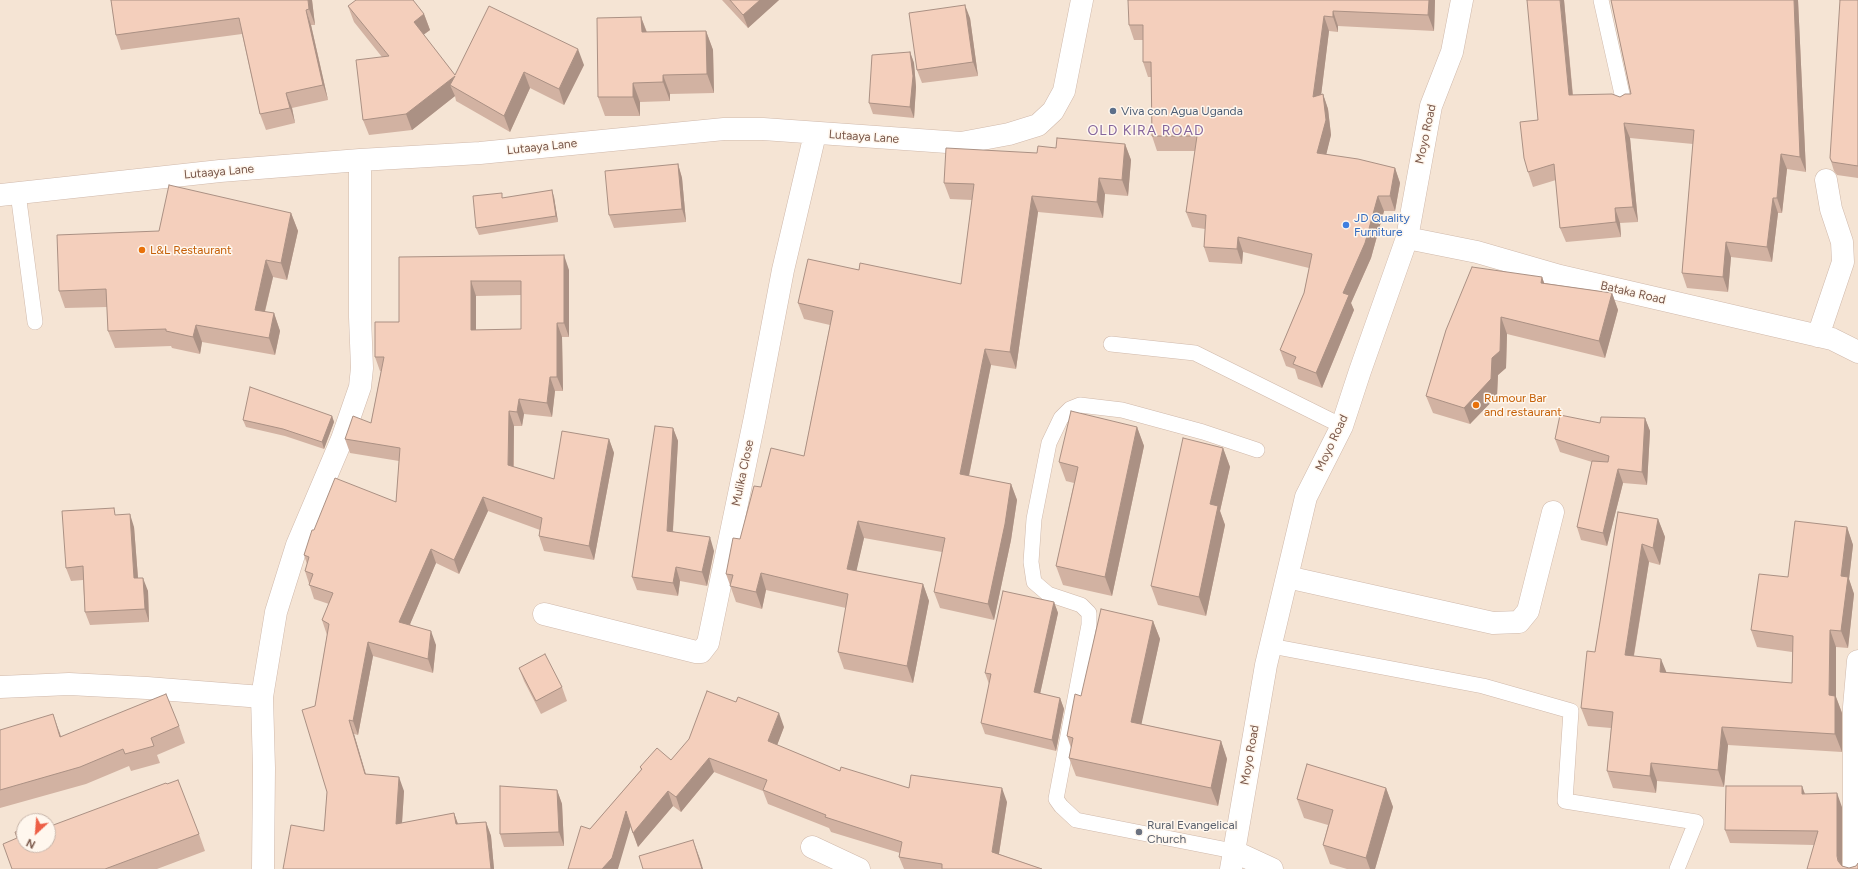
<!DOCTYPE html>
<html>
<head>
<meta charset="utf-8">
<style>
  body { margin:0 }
  #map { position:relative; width:1858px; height:869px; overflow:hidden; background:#fdf3e6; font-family:Figtree,sans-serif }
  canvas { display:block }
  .north { position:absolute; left:16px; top:813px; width:40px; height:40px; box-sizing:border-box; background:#fff7ee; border:1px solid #c9b7ac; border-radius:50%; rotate:206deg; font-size:11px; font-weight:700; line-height:16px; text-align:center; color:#795749 }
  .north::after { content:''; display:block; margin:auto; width:14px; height:18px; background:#ed5f46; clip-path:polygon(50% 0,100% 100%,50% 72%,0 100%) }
</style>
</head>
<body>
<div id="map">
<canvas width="1858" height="869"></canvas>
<div class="north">N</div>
</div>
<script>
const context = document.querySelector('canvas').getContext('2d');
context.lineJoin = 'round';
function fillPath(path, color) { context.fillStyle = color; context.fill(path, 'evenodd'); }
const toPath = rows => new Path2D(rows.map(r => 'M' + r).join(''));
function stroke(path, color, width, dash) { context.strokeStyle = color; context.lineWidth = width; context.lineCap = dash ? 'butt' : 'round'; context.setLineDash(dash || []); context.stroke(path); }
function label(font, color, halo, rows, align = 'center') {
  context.font = font + ' Figtree,sans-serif'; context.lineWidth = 3; context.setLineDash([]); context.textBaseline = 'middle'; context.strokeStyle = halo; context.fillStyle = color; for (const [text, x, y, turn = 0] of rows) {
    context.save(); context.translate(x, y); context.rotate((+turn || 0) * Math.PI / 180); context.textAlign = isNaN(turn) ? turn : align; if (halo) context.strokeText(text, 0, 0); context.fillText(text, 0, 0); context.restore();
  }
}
fillPath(toPath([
  [0,0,1858,0,1858,869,0,869],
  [24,821,48,821,48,845,24,845]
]), '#f5e4d4');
const service = toPath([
  [1601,0,1624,103],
  [18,193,35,322],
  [1111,344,1195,353,1342,426],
  [1271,646,1483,686,1571,711,1565,801,1696,822,1677,869],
  [1233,851,1076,820,1061,806,1056,799,1089,625,1089,613,1081,605,1048,594,1034,582,1031,562,1034,519,1049,443,1061,418,1070,409,1080,405,1122,410,1203,432,1257,450]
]);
const minor = toPath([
  [0,195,220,171,360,160,480,153,724,129,763,129,961,143,1009,134,1038,125,1053,111,1064,91,1082,0],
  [1407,238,1477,252,1560,276,1832,339,1858,352],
  [1818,336,1843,262,1842,242,1831,209,1826,180],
  [1287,577,1493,623,1519,622,1528,611,1553,512],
  [544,614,696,652,701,652,708,643,755,417,783,270,815,134],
  [0,687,69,684,147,688,262,697],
  [812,847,859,869],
  [1233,851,1272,869],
  [263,869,264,768,262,697,276,612,297,545,342,439,360,387,362,368,360,317,360,160],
  [1231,869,1266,665,1306,497,1342,426,1360,371,1407,238,1431,106,1452,52,1462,0],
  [1854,869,1854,707,1858,661]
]);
stroke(service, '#d0b9ab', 16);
stroke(minor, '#d0b9ab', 23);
stroke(service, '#fff', 15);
stroke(minor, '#fff', 22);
fillPath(toPath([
  [111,0,312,0,315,25,311,25,328,100,292,108,295,123,266,130,260,114,242,34,121,50,116,35],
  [722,0,779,0,748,28],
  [1435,0,1434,31,1338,26,1338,32,1329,31,1321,95,1323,94,1328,109,1331,135,1326,154,1395,168,1400,183,1395,211,1384,211,1371,258,1351,303,1354,310,1322,388,1298,379,1295,369,1286,366,1280,350,1304,293,1309,268,1243,252,1242,264,1209,262,1204,247,1205,229,1192,227,1186,212,1195,151,1157,151,1152,136,1151,77,1148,77,1143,62,1143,40,1134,40,1129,25],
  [1564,0,1573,95,1620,97,1631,94,1611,0,1798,0,1806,172,1787,169,1782,213,1778,213,1772,262,1731,257,1728,292,1687,288,1682,273,1693,144,1630,138,1638,222,1620,223,1621,237,1566,242,1560,228,1556,180,1533,187,1528,172,1538,120],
  [1858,0,1858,178,1837,175,1834,171,1830,158],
  [348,6,424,14,430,30,423,35,455,75,584,65,564,105,530,88,510,132,456,101,455,96,412,130,369,135,363,120,382,57,354,22],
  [641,17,647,32,706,31,713,50,714,93,670,94,670,101,640,102,640,116,605,116,598,97],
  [970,18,978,76,922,83,917,70],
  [910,52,914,63,916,87,914,118,873,114,869,103],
  [1125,144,1131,160,1128,196,1105,194,1103,218,1038,212,1016,369,991,365,969,476,1011,484,1017,500,1011,540,994,620,940,608,934,592,942,552,864,538,856,571,923,584,929,601,913,683,844,669,838,652,846,608,766,590,762,609,736,602,726,574,761,487,804,456,830,325,804,319,798,303,961,284,972,200,950,199,944,183,1037,153,1056,148],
  [678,164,682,178,686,222,614,228,609,215],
  [554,197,558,222,479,235,476,228,504,198],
  [291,213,298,231,287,280,273,277,265,312,274,313,280,331,275,355,202,342,200,354,172,348,171,346,115,348,108,331,107,307,65,308,59,291,159,231],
  [399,257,569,270,569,337,562,337,563,391,555,391,552,417,524,414,522,426,514,426,514,467,554,479,609,439,614,453,594,560,544,551,539,536,540,530,488,511,459,574,436,563,410,624,436,645,433,673,373,656,358,735,354,734,366,774,404,791,402,823,454,813,458,824,486,822,491,836,494,869,283,869,324,831,327,792,315,706,327,635,322,620,329,604,314,599,305,571,307,564,304,555,314,530,396,502,399,461,350,453,345,439,371,423,381,371,380,371,375,357,399,322],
  [521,295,521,329,476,330,476,296],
  [1542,277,1544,283,1612,293,1618,310,1605,358,1507,334,1506,368,1498,375,1497,396,1470,424,1433,413,1426,396,1446,330],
  [332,416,334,422,324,449,285,436,246,427,243,420],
  [1645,418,1650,431,1647,485,1623,483,1607,546,1581,540,1577,527,1592,462,1560,452,1555,439],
  [1137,427,1144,446,1112,596,1063,585,1056,566,1074,483,1066,481,1059,462],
  [673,428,678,441,673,531,714,551,707,586,680,581,678,596,637,590,632,577],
  [1223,448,1230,467,1220,511,1225,525,1206,616,1158,605,1151,586],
  [1618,512,1658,519,1665,537,1660,565,1649,562,1634,656,1666,672,1792,683,1792,652,1757,647,1751,630,1788,577,1847,527,1853,545,1849,579,1854,594,1848,648,1836,647,1836,697,1842,713,1842,752,1728,745,1724,787,1657,781,1656,793,1613,788,1607,771,1611,728,1588,726,1581,708,1595,652],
  [116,515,134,527,138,578,148,591,149,622,90,625,85,612,83,580,71,581,66,568],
  [1054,602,1058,613,1040,694,1060,698,1064,709,1056,751,985,734,981,723,989,684,985,673],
  [1153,621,1160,639,1141,724,1221,741,1227,759,1218,806,1076,776,1069,758,1071,748,1067,736,1081,696],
  [519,668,562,687,567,701,541,714,524,681],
  [179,726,185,743,157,755,160,763,131,771,129,766,86,784,0,808,0,730,59,731,61,736],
  [784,727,777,745,840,771,909,788,1007,802,999,854,1042,869,904,869,899,857,900,853,831,832,829,828,768,804,763,791,714,772,681,812,673,806,638,847,630,826,590,829,641,770,640,767,671,760],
  [167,784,199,834,205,851,157,869,12,869,24,845],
  [1802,786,1805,794,1842,807,1842,866,1849,868,1856,866,1858,869,1807,869,1814,845,1730,843,1725,830],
  [1386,788,1393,807,1375,869,1347,869,1330,864,1323,845,1328,825,1304,818,1297,799],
  [557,790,562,804,564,846,504,847,500,834]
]), '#d2b2a2');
fillPath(toPath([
  [308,0,312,0,315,25,309,9],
  [760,0,779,0,748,28,743,15],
  [1429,0,1435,0,1434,31,1428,15],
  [1560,0,1564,0,1574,110,1569,95],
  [1794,0,1798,0,1806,172,1800,157],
  [965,5,970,18,978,76,973,62],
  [306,10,311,25,328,100,323,85],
  [1333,11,1338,26,1338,32,1333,17],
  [424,14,430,30,419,38,414,22],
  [1324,16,1329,31,1319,112,1313,97],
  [641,17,648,36,642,32],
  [706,31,713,50,714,93,707,74],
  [578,49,584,65,564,105,559,89],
  [910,52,914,63,916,87,914,118,910,107],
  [524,72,530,88,510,132,504,116],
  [663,75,670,94,670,101,663,82],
  [455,76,450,85,455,96,412,130,406,114],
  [633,83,640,102,640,116,633,97],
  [286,93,292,108,295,123,290,108],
  [1323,94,1328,109,1331,135,1323,168,1317,153],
  [1624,123,1630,138,1638,222,1633,207],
  [1125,144,1131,160,1128,196,1122,180],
  [1781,154,1787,169,1782,213,1777,198],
  [678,164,682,178,686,222,682,209],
  [1395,168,1400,183,1395,211,1390,196],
  [1099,178,1105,194,1103,218,1097,202],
  [552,190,554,197,558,222,556,216],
  [1032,196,1038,212,1016,369,1010,352],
  [1378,196,1384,211,1371,258,1351,303,1354,310,1322,388,1316,373,1343,293],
  [1773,198,1778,213,1772,262,1767,247],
  [1615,208,1620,223,1621,237,1616,222],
  [291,213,298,231,287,280,281,263],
  [1238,237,1243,252,1242,264,1237,249],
  [1726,242,1731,257,1728,292,1723,277],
  [564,255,569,270,569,337,564,323],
  [266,260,273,277,261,327,255,310],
  [1542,277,1548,294,1541,283],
  [471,281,476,296,476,344,471,330],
  [1612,293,1618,310,1605,358,1599,341],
  [274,313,280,331,275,355,269,338],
  [1501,317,1507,334,1506,368,1498,375,1497,396,1470,424,1464,408],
  [557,323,562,337,563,391,557,377],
  [196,325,202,342,200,354,193,337],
  [985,349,991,365,966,490,960,474],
  [550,377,555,391,552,417,547,403],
  [519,399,524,414,522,426,517,412],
  [509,411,514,426,513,480,508,465],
  [332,416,334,422,324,449,322,442],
  [1645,418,1650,431,1647,485,1642,472],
  [1137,427,1144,446,1112,596,1105,577],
  [673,428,678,441,672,544,667,531],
  [609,439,614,453,594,560,589,546],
  [1223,448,1230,467,1220,511,1225,525,1206,616,1199,597,1210,504],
  [1618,469,1623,483,1607,546,1603,533],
  [1011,484,1017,500,1011,540,994,620,988,604],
  [483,497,488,511,459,574,454,560],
  [130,514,134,527,139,591,134,578],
  [1658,519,1665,537,1660,565,1653,548],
  [858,521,864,538,853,586,847,569],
  [1847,527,1853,545,1849,579,1854,594,1848,648,1841,631,1841,576],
  [710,537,714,551,707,586,702,572],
  [1642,544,1649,562,1631,672,1625,655],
  [431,549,436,563,405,636,399,622],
  [676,567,680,581,678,596,673,583],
  [761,573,766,590,762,609,756,592],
  [143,578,148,591,149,622,145,609],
  [923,584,929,601,913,683,907,666],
  [1054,602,1058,613,1038,703,1034,692],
  [1153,621,1160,639,1138,740,1131,722],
  [1830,630,1836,647,1836,697,1842,713,1842,752,1835,734,1829,695],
  [431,631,436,645,433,673,428,659],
  [368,642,373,656,358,735,353,721],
  [1661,659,1668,676,1660,672],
  [1060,698,1064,709,1056,751,1052,740],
  [779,713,784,727,773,756,768,741],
  [53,714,59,731,66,754,60,737],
  [349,720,354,734,370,789,365,774],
  [1722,727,1728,745,1724,787,1718,770],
  [1221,741,1227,759,1218,806,1211,788],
  [709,758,714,772,681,812,676,797],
  [1651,763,1657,781,1656,793,1650,776],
  [399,777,404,791,401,838,396,824],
  [1802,786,1807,800,1802,794],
  [1002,788,1007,802,997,866,992,852],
  [1386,788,1393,807,1375,869,1370,869,1366,858],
  [557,790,562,804,564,846,559,832],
  [668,791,673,806,638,847,633,833],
  [1837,793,1842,807,1842,869,1841,869,1837,856],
  [626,811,631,825,618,869,602,869],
  [454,813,459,827,456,824],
  [486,822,491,836,494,869,491,869],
  [693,840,700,859,703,869,702,869]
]), '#ab9184');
const building = toPath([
  [111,0,308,0,309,9,306,10,323,85,286,93,290,108,260,114,239,18,116,35,111,0],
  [356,0,413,0,424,14,414,22,455,75,489,6,578,49,559,89,524,72,504,116,450,85,455,76,406,114,363,120,356,60,389,56,348,6,356,0],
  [730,0,760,0,743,15,730,0],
  [1128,0,1429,0,1428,15,1333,11,1333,17,1324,16,1313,97,1323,94,1326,120,1317,153,1358,159,1395,168,1390,196,1378,196,1365,243,1343,293,1349,295,1316,373,1293,364,1296,357,1280,350,1304,293,1312,254,1238,237,1237,249,1204,247,1206,215,1186,212,1197,136,1152,136,1151,62,1143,62,1143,25,1129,25,1128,0],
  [1527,0,1560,0,1569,95,1612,94,1620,97,1625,94,1631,94,1611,0,1794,0,1800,157,1781,154,1777,198,1773,198,1767,247,1726,242,1723,277,1682,273,1694,130,1624,123,1633,207,1615,208,1616,222,1560,228,1554,164,1528,172,1524,158,1520,122,1538,120,1527,0],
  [1840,0,1858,0,1858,166,1832,162,1830,158,1840,0],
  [965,5,973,62,917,70,909,13,965,5],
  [641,17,642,32,706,31,707,74,663,75,663,82,633,83,633,97,598,97,597,18,641,17],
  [910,52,913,76,910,107,869,103,872,55,910,52],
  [1057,138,1125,144,1122,180,1099,178,1097,202,1032,196,1010,352,985,349,960,474,1011,484,1005,524,988,604,934,592,945,538,858,521,847,569,923,584,907,666,838,652,848,594,761,573,756,592,730,586,733,575,726,574,733,538,740,539,754,486,761,487,771,448,804,456,833,311,798,303,808,259,859,270,860,263,961,284,974,184,944,183,946,148,1037,153,1038,146,1056,148,1057,138],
  [678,164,682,209,609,215,605,171,678,164],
  [169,185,291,213,281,263,266,260,255,310,274,313,269,338,196,325,193,337,166,331,166,329,108,331,106,289,59,291,57,235,159,231,169,185],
  [552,190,556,216,476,228,473,196,502,193,502,198,552,190],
  [564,255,564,323,557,323,557,377,550,377,547,403,519,399,517,412,509,411,508,465,554,479,562,431,609,439,589,546,539,536,542,518,483,497,454,560,431,549,399,622,431,631,428,659,368,642,353,721,349,720,365,774,399,777,396,824,454,813,456,824,486,822,491,869,283,869,291,825,324,831,327,792,302,710,315,706,329,624,322,620,333,593,309,585,313,574,305,571,309,557,304,555,312,530,314,530,335,478,396,502,400,448,345,439,353,416,371,423,384,357,375,357,375,322,399,322,399,257,564,255],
  [471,281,521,281,521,329,471,330,471,281],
  [1472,267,1542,277,1541,283,1612,293,1599,341,1501,317,1500,351,1492,358,1491,379,1464,408,1426,396,1446,330,1472,267],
  [250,387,332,416,322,442,283,429,243,420,250,387],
  [1071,411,1137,427,1105,577,1056,566,1078,467,1059,462,1071,411],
  [1560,415,1600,423,1601,417,1645,418,1642,472,1618,469,1603,533,1577,527,1592,461,1608,462,1609,456,1555,439,1560,415],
  [655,426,673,428,667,531,710,537,702,572,676,567,673,583,632,577,655,426],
  [1183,438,1223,448,1210,504,1218,506,1199,597,1151,586,1183,438],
  [114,508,115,515,130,514,134,578,143,578,145,609,85,612,83,566,66,568,62,511,114,508],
  [1618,512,1658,519,1653,548,1642,544,1625,655,1661,659,1660,672,1792,683,1793,636,1751,630,1759,574,1788,577,1795,521,1847,527,1841,576,1848,577,1841,631,1830,630,1829,695,1835,696,1835,734,1722,727,1718,770,1651,763,1650,776,1607,771,1613,712,1581,708,1587,651,1595,652,1618,512],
  [1003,591,1054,602,1034,692,1060,698,1052,740,981,723,991,674,985,673,1003,591],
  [1101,609,1153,621,1131,722,1221,741,1211,788,1069,758,1073,738,1067,736,1075,694,1081,696,1101,609],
  [545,654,562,687,536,701,519,668,545,654],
  [707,691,736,702,738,697,779,713,768,741,840,771,841,767,909,788,911,775,1002,788,992,852,1042,869,942,869,942,864,899,857,902,842,825,817,826,815,763,790,767,780,709,758,676,797,668,791,633,833,626,811,612,858,602,869,568,869,581,826,590,829,642,769,640,767,657,748,671,760,689,739,707,691],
  [166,694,179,726,151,738,154,746,125,754,123,749,80,767,0,790,0,730,53,714,60,737,166,694],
  [1307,764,1386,788,1366,858,1323,845,1333,810,1297,799,1307,764],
  [178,780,199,834,105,869,12,869,3,844,17,838,15,832,24,829,24,845,48,845,48,827,166,783,167,784,178,780],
  [500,786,557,790,559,832,500,834,500,786],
  [1726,786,1802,786,1802,794,1837,793,1837,856,1838,861,1842,866,1849,868,1856,866,1858,863,1858,869,1807,869,1818,831,1725,830,1726,786],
  [693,840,702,869,643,869,639,856,693,840]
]);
fillPath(building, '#f4cfbc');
stroke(building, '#ab9184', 1);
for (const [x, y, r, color] of [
  [1113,111,4,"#5c6f8a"],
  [1346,225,4,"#3f7fe0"],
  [142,250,4,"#e8710a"],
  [1476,405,4,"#e8710a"],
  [1139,832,4,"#6b7280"]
]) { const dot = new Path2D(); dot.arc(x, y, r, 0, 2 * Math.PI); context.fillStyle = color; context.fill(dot); stroke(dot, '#fff7ee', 1.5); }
label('12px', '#4e5e75', '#fff7ee', [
  ["Viva con Agua Uganda",1121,111]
], 'left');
label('12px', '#795749', '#fff7ee', [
  ["Moyo Road",1426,134,-78],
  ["Lutaaya Lane",864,137,4],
  ["Lutaaya Lane",542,147,-6],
  ["Lutaaya Lane",219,172,-5],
  ["Bataka Road",1633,293,13],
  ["Moyo Road",1332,443,-65],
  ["Mulika Close",743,473,-78],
  ["Moyo Road",1250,755,-80]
]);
label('12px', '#366cbe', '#fff7ee', [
  ["JD Quality",1354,218],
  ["Furniture",1354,232]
], 'left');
label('12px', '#c56008', '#fff7ee', [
  ["L&L Restaurant",150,250],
  ["Rumour Bar",1484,398],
  ["and restaurant",1484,412]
], 'left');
label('12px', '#5b616d', '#fff7ee', [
  ["Rural Evangelical",1147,825],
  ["Church",1147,839]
], 'left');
context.letterSpacing = '1px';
label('14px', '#85659c', '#fff7ee', [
  ["OLD KIRA ROAD",1146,131]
]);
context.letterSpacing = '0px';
</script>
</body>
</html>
